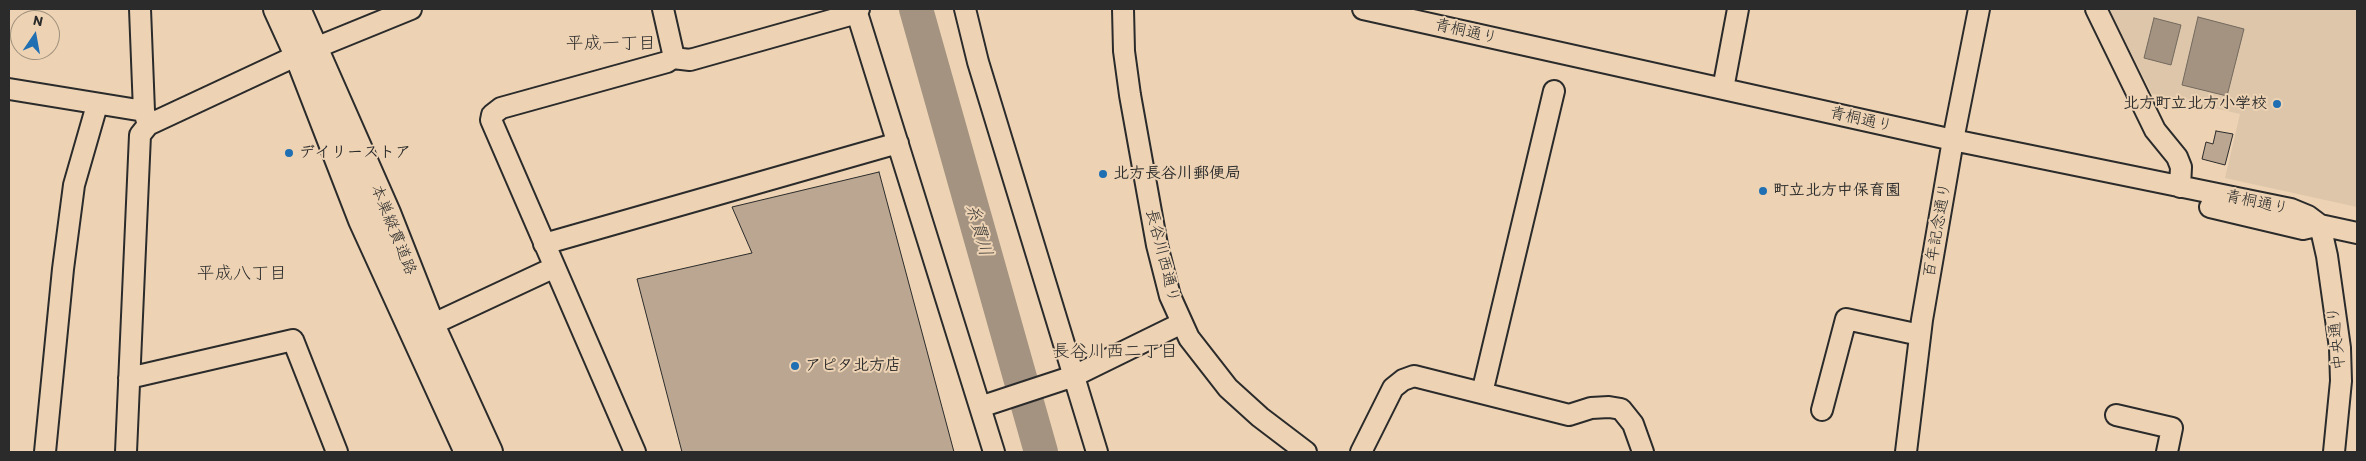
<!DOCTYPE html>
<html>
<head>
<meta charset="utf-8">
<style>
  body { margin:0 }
  #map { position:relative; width:2366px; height:461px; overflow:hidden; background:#edd3b4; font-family:Itim,sans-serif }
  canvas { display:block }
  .frame { position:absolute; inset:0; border:10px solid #2b2b2b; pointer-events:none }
  .north { position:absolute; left:10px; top:10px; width:50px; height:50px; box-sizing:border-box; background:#edd3b4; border:1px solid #9f907d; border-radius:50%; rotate:12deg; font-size:14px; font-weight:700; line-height:20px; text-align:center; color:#2b2b2b }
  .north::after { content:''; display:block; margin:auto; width:18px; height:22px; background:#1f6fb2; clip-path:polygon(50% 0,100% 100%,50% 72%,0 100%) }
</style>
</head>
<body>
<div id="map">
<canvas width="2366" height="461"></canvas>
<div class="frame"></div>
<div class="north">N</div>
</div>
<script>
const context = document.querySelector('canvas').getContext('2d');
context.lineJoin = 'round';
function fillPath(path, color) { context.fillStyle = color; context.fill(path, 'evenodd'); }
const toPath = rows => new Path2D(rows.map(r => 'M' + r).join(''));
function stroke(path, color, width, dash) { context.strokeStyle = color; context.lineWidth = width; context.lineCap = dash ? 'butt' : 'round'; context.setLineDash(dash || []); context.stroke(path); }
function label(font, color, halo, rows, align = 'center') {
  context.font = font + ' Itim,"Klee One",sans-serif'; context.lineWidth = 4; context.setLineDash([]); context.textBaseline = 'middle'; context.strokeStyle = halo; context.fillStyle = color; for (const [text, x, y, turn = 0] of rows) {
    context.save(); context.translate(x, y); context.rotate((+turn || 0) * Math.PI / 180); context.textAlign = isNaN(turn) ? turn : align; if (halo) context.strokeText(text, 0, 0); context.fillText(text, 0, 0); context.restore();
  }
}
fillPath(toPath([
  [2109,9,2357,9,2357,207,2225,178,2240,114,2152,94]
]), '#dec6aa');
const water = toPath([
  [2198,17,2244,29,2227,96,2182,85,2198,17],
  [2154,18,2181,25,2171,65,2144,58,2154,18]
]);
fillPath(water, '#a39380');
stroke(water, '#73695e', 1);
stroke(toPath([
  [916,9,1041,452]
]), '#a39380', 34);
const building = toPath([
  [2216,131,2233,134,2225,165,2202,159,2206,142,2213,144,2216,131],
  [879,172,954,452,682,452,637,279,752,253,732,207,879,172]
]);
fillPath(building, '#baa691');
stroke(building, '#2b2b2b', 1);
const minor = toPath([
  [140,9,144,111],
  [859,9,857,13,994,452],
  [965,9,978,62,1097,452],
  [1123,9,1124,51,1130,95,1157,245,1170,296,1189,338,1228,388,1260,417,1306,452],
  [1363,9,1953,140,2291,209,2308,216,2320,225,2357,233],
  [2096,9,2155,130,2177,157,2181,167,2180,187],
  [673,58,690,60,857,13],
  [9,89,144,111,148,125],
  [1723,89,1738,9],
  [2210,207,2303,229,2320,225],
  [2320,225,2327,256,2340,348,2341,381,2334,452],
  [544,244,898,143],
  [431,325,553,268],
  [129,378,293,340,337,452],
  [1482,393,1554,91],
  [980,407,1074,376,1182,323],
  [1822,410,1846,319,1920,335],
  [2116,415,2172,428,2167,452],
  [45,452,63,269,74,185,97,105],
  [126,452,140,135,148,125,298,55,411,9],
  [635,452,491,120,492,115,501,108,667,62,673,58,673,53,663,9],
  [1361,452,1393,388,1403,380,1414,376,1569,415,1591,408,1609,407,1621,409,1633,424,1643,452],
  [1906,452,1922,320,1953,140,1979,9]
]);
const major = toPath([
  [277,9,298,55,362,220,468,452],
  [297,9,387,213,431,325,489,452]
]);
stroke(minor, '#2b2b2b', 24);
stroke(major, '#2b2b2b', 30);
stroke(minor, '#edd3b4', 20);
stroke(major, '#edd3b4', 26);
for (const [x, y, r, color] of [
  [2277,104,5,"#1f6fb2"],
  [289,153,5,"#1f6fb2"],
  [1103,174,5,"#1f6fb2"],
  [1763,191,5,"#1f6fb2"],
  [795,366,5,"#1f6fb2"]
]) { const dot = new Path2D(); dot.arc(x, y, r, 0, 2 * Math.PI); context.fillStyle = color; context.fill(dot); stroke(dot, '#edd3b4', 2); }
label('16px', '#2b2b2b', '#edd3b4', [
  ["青桐通り",1466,32,13],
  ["青桐通り",1861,120,13],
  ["青桐通り",2257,203,12],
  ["本巣縦貫道路",393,230,68],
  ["百年記念通り",1938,230,-80],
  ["長谷川西通り",1162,256,76],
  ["中央通り",2337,338,-96]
]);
label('bold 16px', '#2b2b2b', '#edd3b4', [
  ["北方町立北方小学校",2267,104,"right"],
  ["デイリーストア",299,153],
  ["北方長谷川郵便局",1113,174],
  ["町立北方中保育園",1773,191],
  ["アピタ北方店",805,366]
], 'left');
label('18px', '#2b2b2b', '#edd3b4', [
  ["平成一丁目",611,44],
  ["平成八丁目",242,274],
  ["長谷川西二丁目",1115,352]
]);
label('italic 18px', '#494540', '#edd3b4', [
  ["糸貫川",978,230,74]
]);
</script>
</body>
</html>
